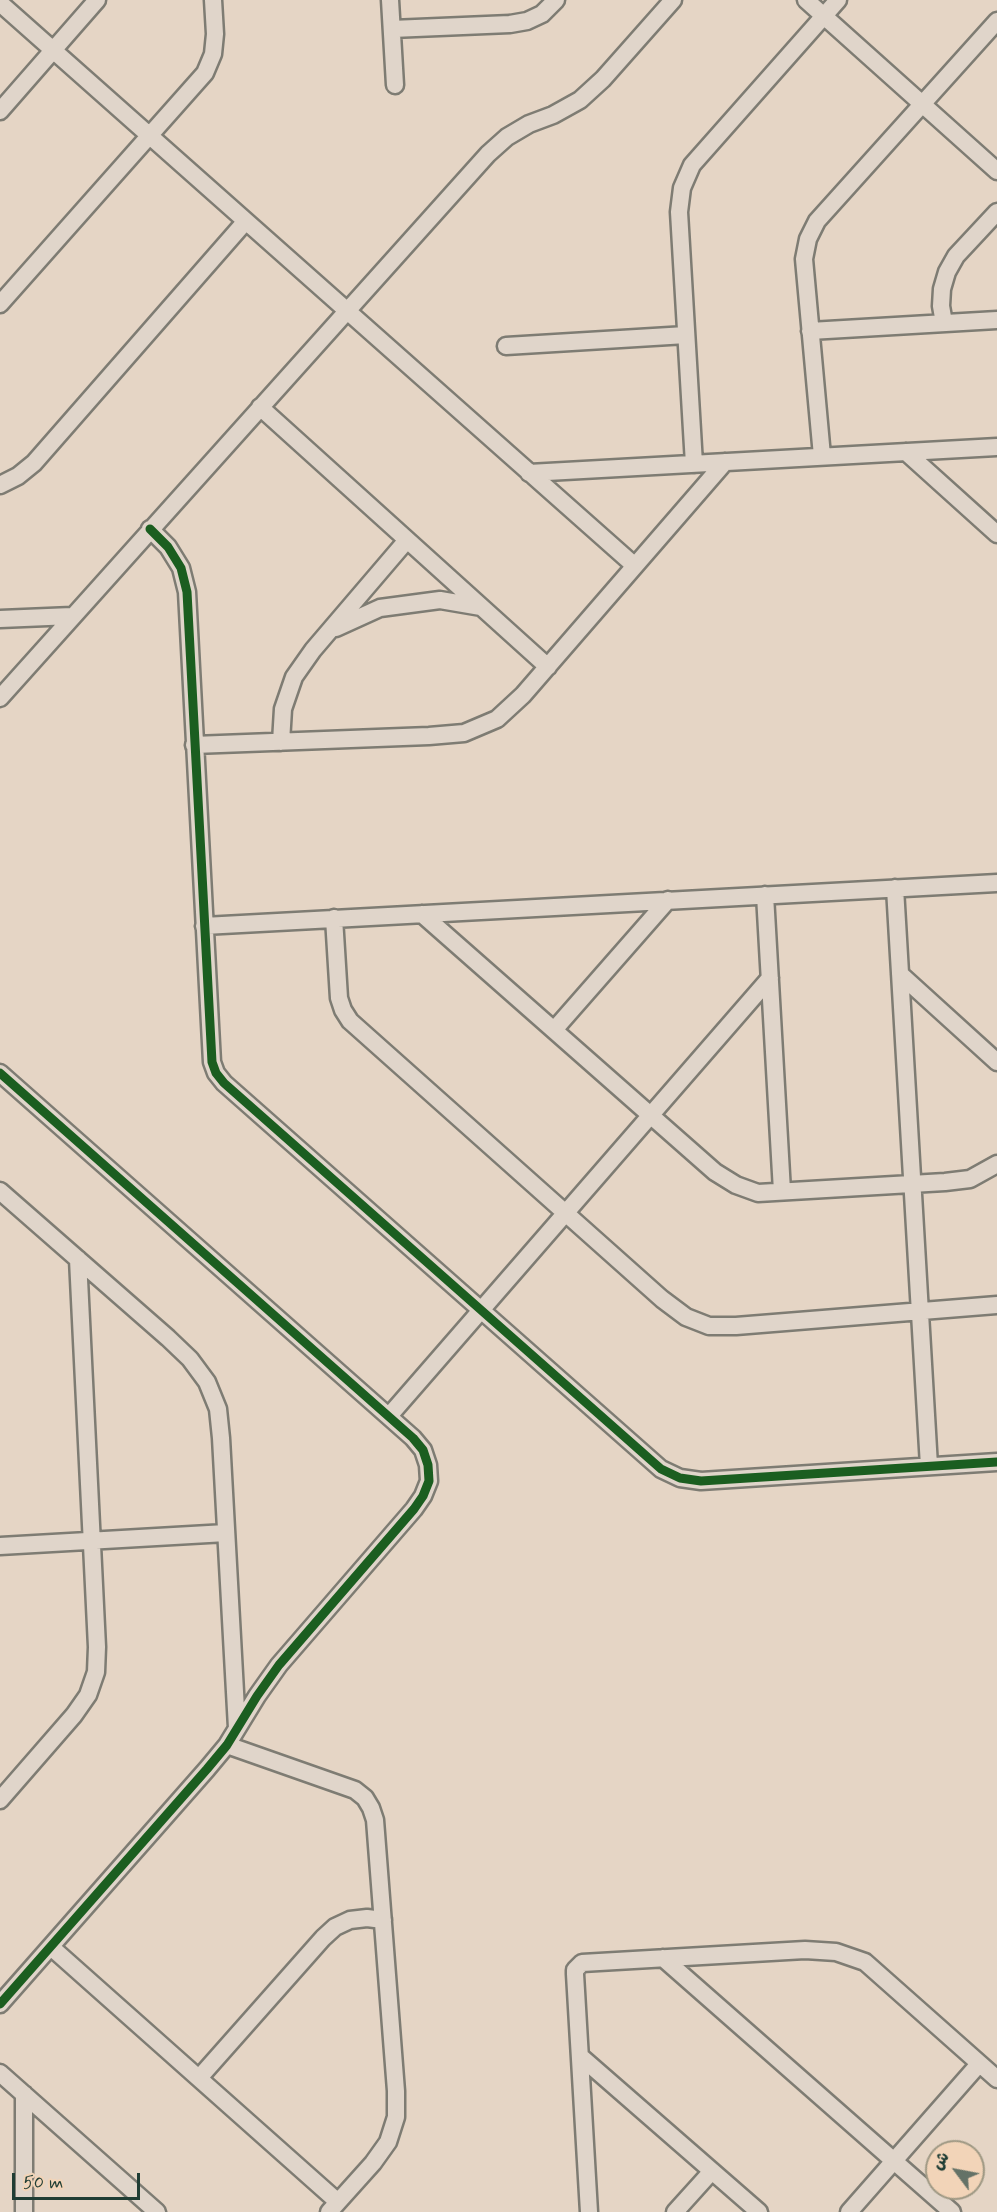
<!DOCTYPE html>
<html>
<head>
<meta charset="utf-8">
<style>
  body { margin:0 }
  #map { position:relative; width:997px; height:2212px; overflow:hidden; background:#e5d5c5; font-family:Mynerve,"Playpen Sans Arabic",sans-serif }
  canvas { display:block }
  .north { position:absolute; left:925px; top:2140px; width:60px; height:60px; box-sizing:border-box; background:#f2d4b8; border:2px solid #9e9883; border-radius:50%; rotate:302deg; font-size:16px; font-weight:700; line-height:24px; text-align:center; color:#1f3d34 }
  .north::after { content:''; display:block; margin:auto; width:21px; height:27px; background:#647267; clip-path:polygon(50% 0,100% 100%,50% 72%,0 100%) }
  .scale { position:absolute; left:12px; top:2173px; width:128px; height:27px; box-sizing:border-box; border:3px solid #1f3d34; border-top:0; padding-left:8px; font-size:18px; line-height:21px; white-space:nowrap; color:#1f3d34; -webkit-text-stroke:4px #f2d4b8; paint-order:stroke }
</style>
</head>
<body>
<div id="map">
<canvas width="997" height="2212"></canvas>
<div class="north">ش</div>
<div class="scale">50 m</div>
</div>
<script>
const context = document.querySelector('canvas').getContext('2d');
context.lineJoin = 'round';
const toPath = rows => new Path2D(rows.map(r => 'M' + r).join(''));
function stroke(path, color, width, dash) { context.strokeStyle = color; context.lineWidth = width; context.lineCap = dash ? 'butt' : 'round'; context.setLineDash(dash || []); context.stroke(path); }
const minor = toPath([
  [390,0,395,85],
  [806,0,997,171],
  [0,3,635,566],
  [392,29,510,24,527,21,542,14,556,0],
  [0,111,97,0],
  [0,304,205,73,213,54,215,34,213,0],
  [944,323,941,306,942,289,947,272,956,256,997,212],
  [810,331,997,320],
  [506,346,686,335],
  [260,407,548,667],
  [906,452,997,534],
  [822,456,804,259,808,239,817,221,997,21],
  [694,464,679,212,682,188,692,165,838,0],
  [529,473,997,447],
  [0,485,18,476,34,463,245,222],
  [150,529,168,547,181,568,187,592,212,1062,216,1073,224,1083,661,1469,680,1478,701,1481,997,1462],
  [0,619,72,616],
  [336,628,380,608,440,600,481,607],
  [0,698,488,154,507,137,529,124,553,115,580,100,603,79,673,0],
  [281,742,283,709,294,677,313,650,407,540],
  [194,745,429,736,464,733,497,719,523,695,725,462],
  [895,888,929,1466],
  [765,895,782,1191],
  [422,914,715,1172,736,1185,758,1193,945,1182,970,1179,997,1164],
  [334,918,339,998,343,1010,350,1021,662,1299,686,1317,709,1326,736,1326,997,1305],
  [204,926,997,883],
  [900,974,997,1062],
  [554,1030,668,900],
  [0,1073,413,1438,423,1450,428,1465,429,1481,423,1496,414,1509,279,1665,257,1696,227,1745,207,1769,0,2004],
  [0,1191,168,1338,190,1359,207,1382,218,1409,221,1438,237,1728],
  [389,1416,770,978],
  [0,1546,226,1533],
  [227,1745,355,1790,365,1798,371,1808,375,1820,396,2091,396,2117,388,2142,373,2163,329,2212],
  [0,1800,74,1715,88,1695,96,1672,97,1647,78,1259],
  [51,1947,338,2202],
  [663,1958,952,2212],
  [580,2056,759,2212],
  [0,2073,157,2212],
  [199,2078,323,1938,335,1927,350,1920,367,1918,383,1920],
  [24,2094,24,2212],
  [589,2212,575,1974,575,1970,582,1963,805,1950,836,1952,865,1962,997,2079],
  [675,2212,712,2171],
  [849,2212,979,2064]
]);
stroke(minor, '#7e7c73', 21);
stroke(minor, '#e0d5ca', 16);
stroke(toPath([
  [150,529,168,547,181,568,187,592,212,1062,216,1073,224,1083,661,1469,680,1478,701,1481,997,1462],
  [0,1073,413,1438,423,1450,428,1465,429,1481,423,1496,414,1509,279,1665,257,1696,227,1745,207,1769,0,2004]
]), '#1b5e20', 9);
</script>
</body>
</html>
